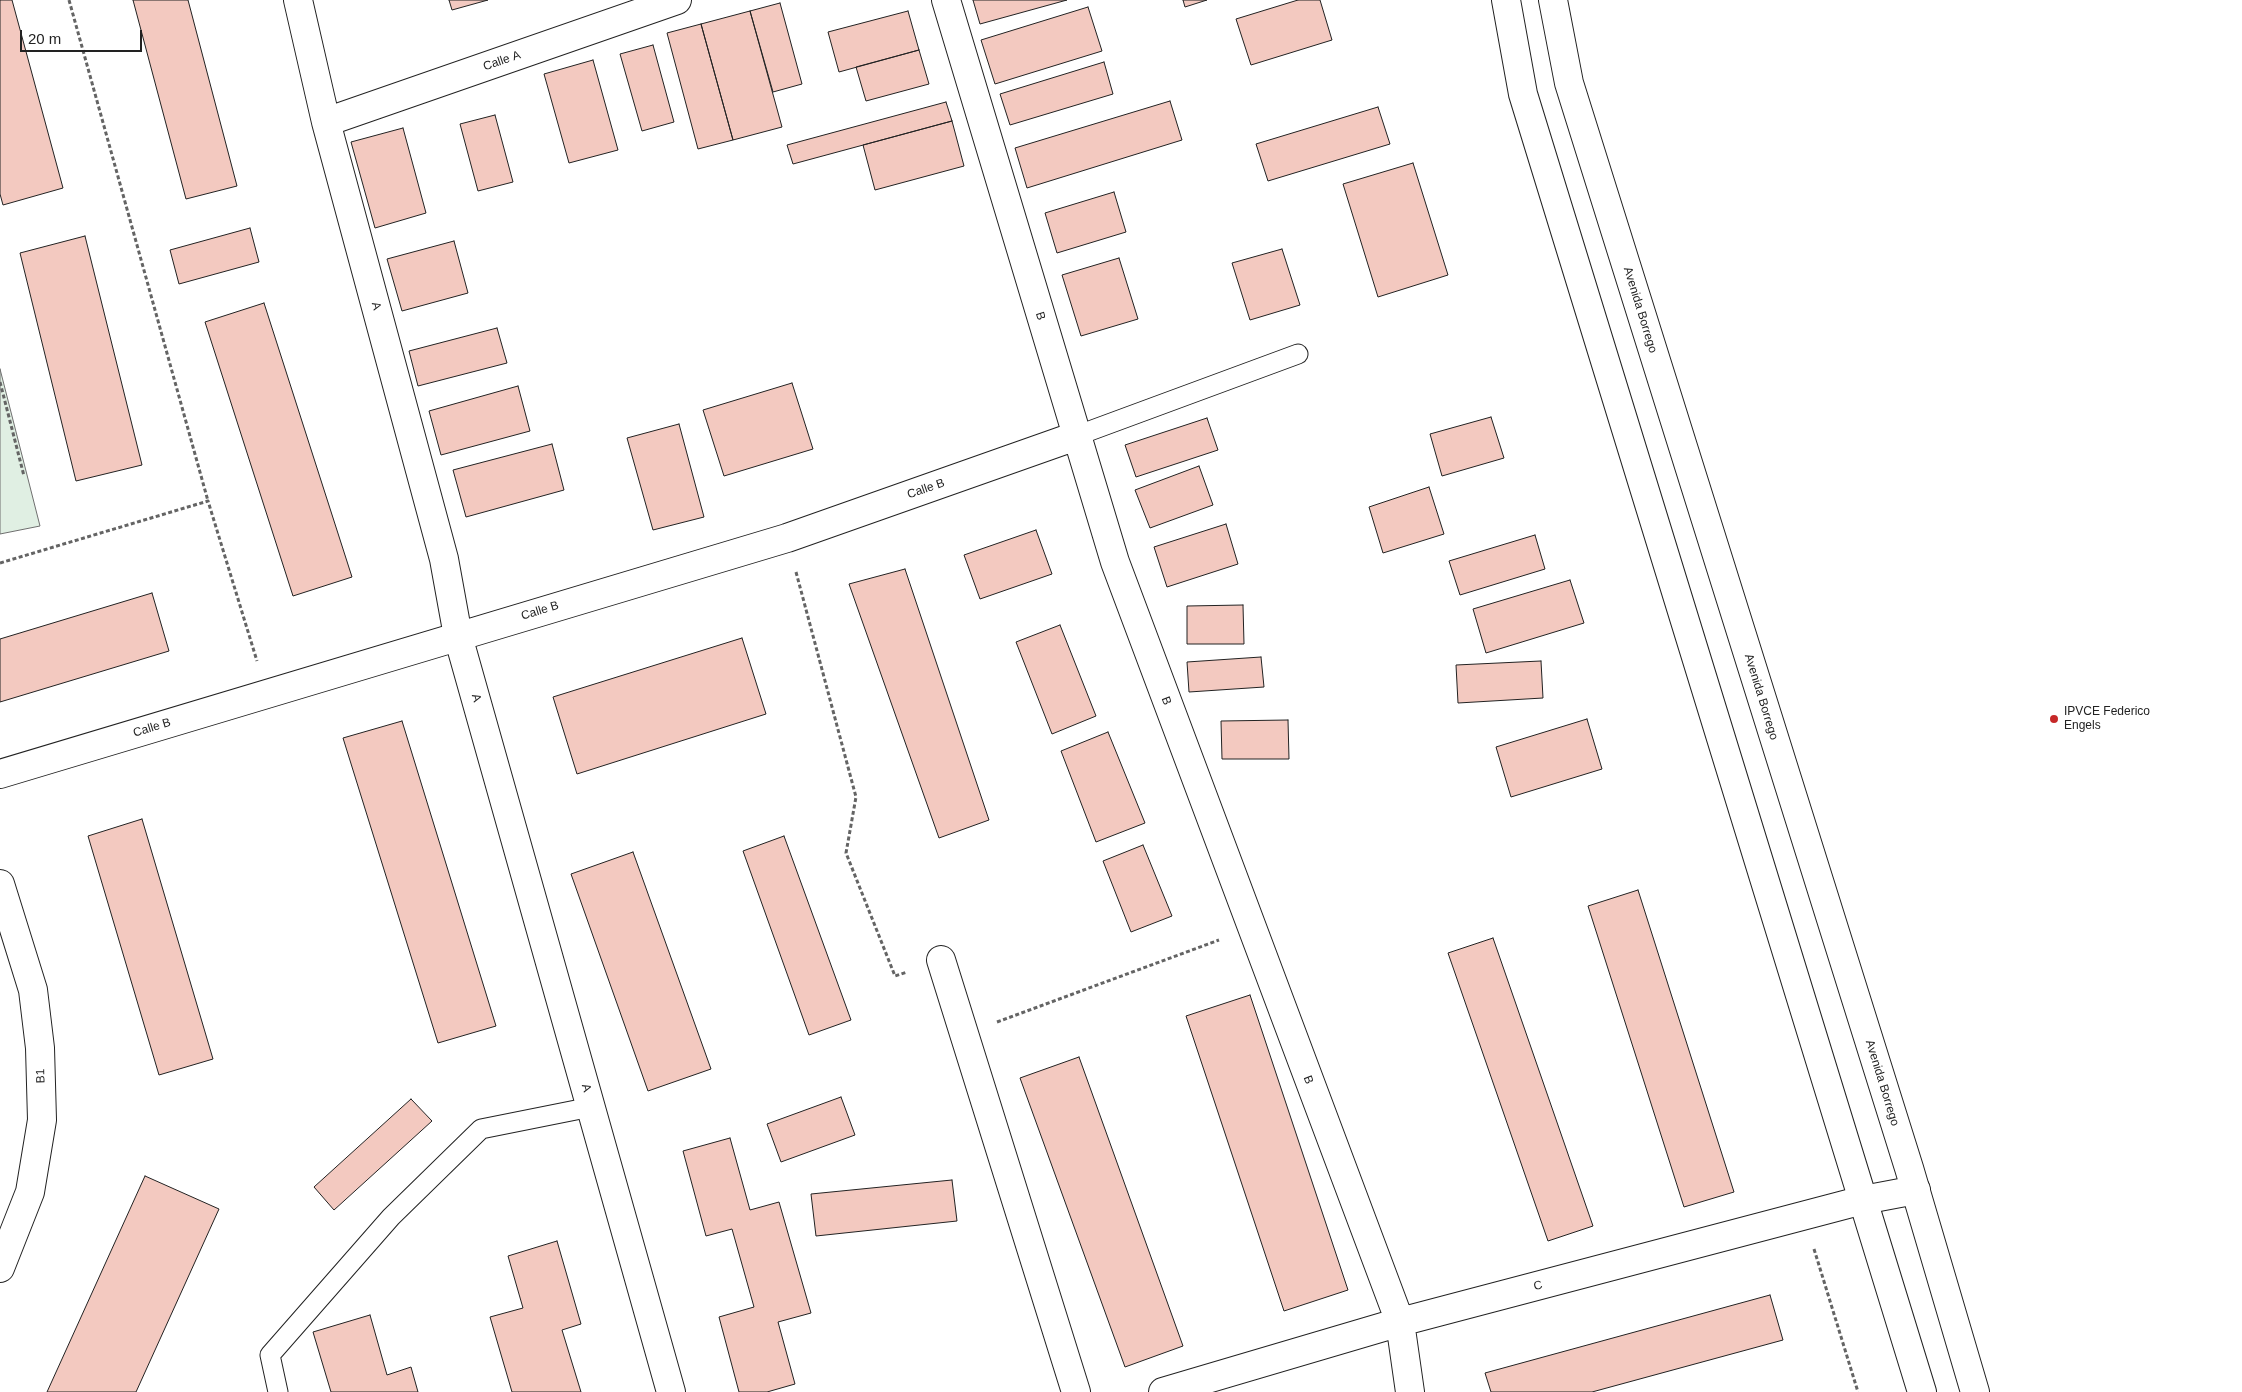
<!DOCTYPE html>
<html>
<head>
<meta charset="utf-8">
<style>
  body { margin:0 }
  #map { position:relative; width:2242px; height:1392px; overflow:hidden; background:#fff; font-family:Arial,sans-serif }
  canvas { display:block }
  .scale { position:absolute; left:20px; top:30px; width:122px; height:22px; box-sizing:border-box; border:2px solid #222; border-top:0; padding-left:6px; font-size:15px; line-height:18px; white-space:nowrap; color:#222; -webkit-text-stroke:4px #fff; paint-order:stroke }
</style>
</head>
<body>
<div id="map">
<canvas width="2242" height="1392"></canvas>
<div class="scale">20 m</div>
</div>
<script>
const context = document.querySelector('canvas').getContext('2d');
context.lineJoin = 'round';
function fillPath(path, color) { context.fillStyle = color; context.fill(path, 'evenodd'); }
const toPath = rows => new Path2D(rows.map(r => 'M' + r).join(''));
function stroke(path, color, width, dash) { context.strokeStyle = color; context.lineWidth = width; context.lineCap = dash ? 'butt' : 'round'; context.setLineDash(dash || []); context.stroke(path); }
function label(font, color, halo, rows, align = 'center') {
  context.font = font + ' Arial,sans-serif'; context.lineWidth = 4; context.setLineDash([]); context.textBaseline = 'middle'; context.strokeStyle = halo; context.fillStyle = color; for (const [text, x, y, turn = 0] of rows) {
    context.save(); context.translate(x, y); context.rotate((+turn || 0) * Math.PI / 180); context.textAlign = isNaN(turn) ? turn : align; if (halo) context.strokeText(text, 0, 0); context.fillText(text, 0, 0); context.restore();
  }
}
const green = toPath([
  [0,369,40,526,0,534,0,369]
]);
fillPath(green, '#e0efe3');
stroke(green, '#6f6f6f', 1);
const building = toPath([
  [0,0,12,0,63,188,3,205,0,194,0,0],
  [133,0,188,0,237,186,186,199,133,0],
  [449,0,488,0,452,10,449,0],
  [973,0,1067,0,980,24,973,0],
  [1183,0,1207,0,1185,7,1183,0],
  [1298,0,1320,0,1332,40,1251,65,1236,19,1298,0],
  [780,3,802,84,773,92,750,11,780,3],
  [1088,7,1102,51,995,84,981,40,1088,7],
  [750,11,782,127,733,140,701,24,750,11],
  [908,11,919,50,839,72,828,32,908,11],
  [701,24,733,140,698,149,667,33,701,24],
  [653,45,674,122,642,131,620,54,653,45],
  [919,50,929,84,866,101,856,67,919,50],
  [593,60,618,150,569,163,544,74,593,60],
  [1104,62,1113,94,1010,125,1000,94,1104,62],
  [1170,101,1182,140,1027,188,1015,148,1170,101],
  [946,102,952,121,793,164,787,145,946,102],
  [1378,107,1390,144,1268,181,1256,144,1378,107],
  [495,115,513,182,478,191,460,124,495,115],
  [952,121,964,166,875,190,863,145,952,121],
  [403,128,426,213,375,228,351,142,403,128],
  [1413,163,1448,275,1378,297,1343,184,1413,163],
  [1114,192,1126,232,1057,253,1045,213,1114,192],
  [250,228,259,262,179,284,170,250,250,228],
  [85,236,142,465,76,481,20,253,85,236],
  [454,241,468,293,402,311,387,259,454,241],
  [1282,249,1300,305,1250,320,1232,263,1282,249],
  [1119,258,1138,319,1081,336,1062,275,1119,258],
  [264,303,352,577,293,596,205,322,264,303],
  [497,328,507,363,418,386,409,351,497,328],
  [792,383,813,449,724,476,703,410,792,383],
  [518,386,530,431,441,455,429,411,518,386],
  [1491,417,1504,458,1442,476,1430,434,1491,417],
  [1207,418,1218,450,1136,477,1125,445,1207,418],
  [679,424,704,517,653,530,627,438,679,424],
  [552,444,564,490,466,517,453,470,552,444],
  [1199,466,1213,505,1150,528,1135,490,1199,466],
  [1429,487,1444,534,1383,553,1369,507,1429,487],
  [1226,524,1238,564,1167,587,1154,547,1226,524],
  [1036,530,1052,574,980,599,964,555,1036,530],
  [1535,535,1545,569,1460,595,1449,561,1535,535],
  [905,569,989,820,939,838,849,584,905,569],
  [1570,580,1584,623,1486,653,1473,609,1570,580],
  [152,593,169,651,0,702,0,639,152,593],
  [1243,605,1244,644,1187,644,1187,606,1243,605],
  [1060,625,1096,716,1052,734,1016,642,1060,625],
  [742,638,766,714,577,774,553,697,742,638],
  [1261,657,1264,687,1189,692,1187,662,1261,657],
  [1541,661,1543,698,1458,703,1456,665,1541,661],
  [1587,719,1602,769,1511,797,1496,747,1587,719],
  [1288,720,1289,759,1222,759,1221,721,1288,720],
  [402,721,496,1026,438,1043,343,738,402,721],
  [1108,732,1145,823,1096,842,1061,751,1108,732],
  [142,819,213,1059,159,1075,88,836,142,819],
  [784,836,851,1020,809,1035,743,851,784,836],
  [1143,845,1172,916,1131,932,1103,861,1143,845],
  [633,852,711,1069,648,1091,571,874,633,852],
  [1638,890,1734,1192,1684,1207,1588,906,1638,890],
  [1493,938,1593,1226,1548,1241,1448,953,1493,938],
  [1250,995,1348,1290,1284,1311,1186,1016,1250,995],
  [1079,1057,1183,1346,1125,1367,1020,1078,1079,1057],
  [841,1097,855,1135,781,1162,767,1124,841,1097],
  [411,1099,432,1121,334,1210,314,1187,411,1099],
  [730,1138,750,1210,779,1202,811,1313,778,1322,795,1384,767,1392,739,1392,719,1317,754,1307,732,1229,706,1236,683,1151,730,1138],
  [145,1176,219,1209,136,1392,47,1392,145,1176],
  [952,1180,957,1221,816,1236,811,1194,952,1180],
  [557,1241,581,1324,562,1330,581,1392,512,1392,490,1317,523,1308,508,1256,557,1241],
  [1770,1295,1783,1340,1592,1392,1491,1392,1485,1373,1770,1295],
  [370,1315,387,1375,411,1367,418,1392,331,1392,313,1332,370,1315]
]);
fillPath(building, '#f3c9c0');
stroke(building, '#222', 1);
const service = toPath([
  [1076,436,1298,354],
  [278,1392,270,1355,391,1217,481,1129,591,1107]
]);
const minor = toPath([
  [298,0,326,122,444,559,458,636,671,1392],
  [946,0,1115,562,1400,1322,1410,1392],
  [326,122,677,0],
  [0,774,787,538,1076,436],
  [0,884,33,990,40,1048,42,1120,30,1192,0,1268],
  [941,960,1076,1392],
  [1163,1392,1400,1322,1863,1200,1916,1190]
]);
const secondary = toPath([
  [1506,0,1523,94,1922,1392],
  [1553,0,1569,83,1909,1168,1975,1392]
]);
stroke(service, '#222', 21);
stroke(minor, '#222', 30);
stroke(secondary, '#222', 30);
stroke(toPath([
  [69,0,208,501],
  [0,382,24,476],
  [0,563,208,501,257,661],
  [796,572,856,797,846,853,895,976,907,972],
  [997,1022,1219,940],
  [1814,1249,1858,1392]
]), '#646464', 3, [4, 2.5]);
stroke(service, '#fff', 19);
stroke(minor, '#fff', 28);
stroke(secondary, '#fff', 28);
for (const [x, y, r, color] of [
  [2054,719,5,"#c62828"]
]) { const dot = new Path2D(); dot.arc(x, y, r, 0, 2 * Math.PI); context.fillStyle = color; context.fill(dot); stroke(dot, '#fff', 2); }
label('12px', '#222', '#fff', [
  ["Calle A",502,61,-19],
  ["A",376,306,75],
  ["Avenida Borrego",1640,310,73],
  ["B",1040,316,73],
  ["Calle B",926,489,-19],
  ["Calle B",540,611,-17],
  ["Avenida Borrego",1761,697,73],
  ["A",476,698,74],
  ["B",1166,701,70],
  ["Calle B",152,728,-17],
  ["B1",41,1076,-91],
  ["B",1308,1080,70],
  ["Avenida Borrego",1882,1083,73],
  ["A",586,1088,74],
  ["C",1538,1286,-15]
]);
label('12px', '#222', '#fff', [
  ["IPVCE Federico",2064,712],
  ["Engels",2064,726]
], 'left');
</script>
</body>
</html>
